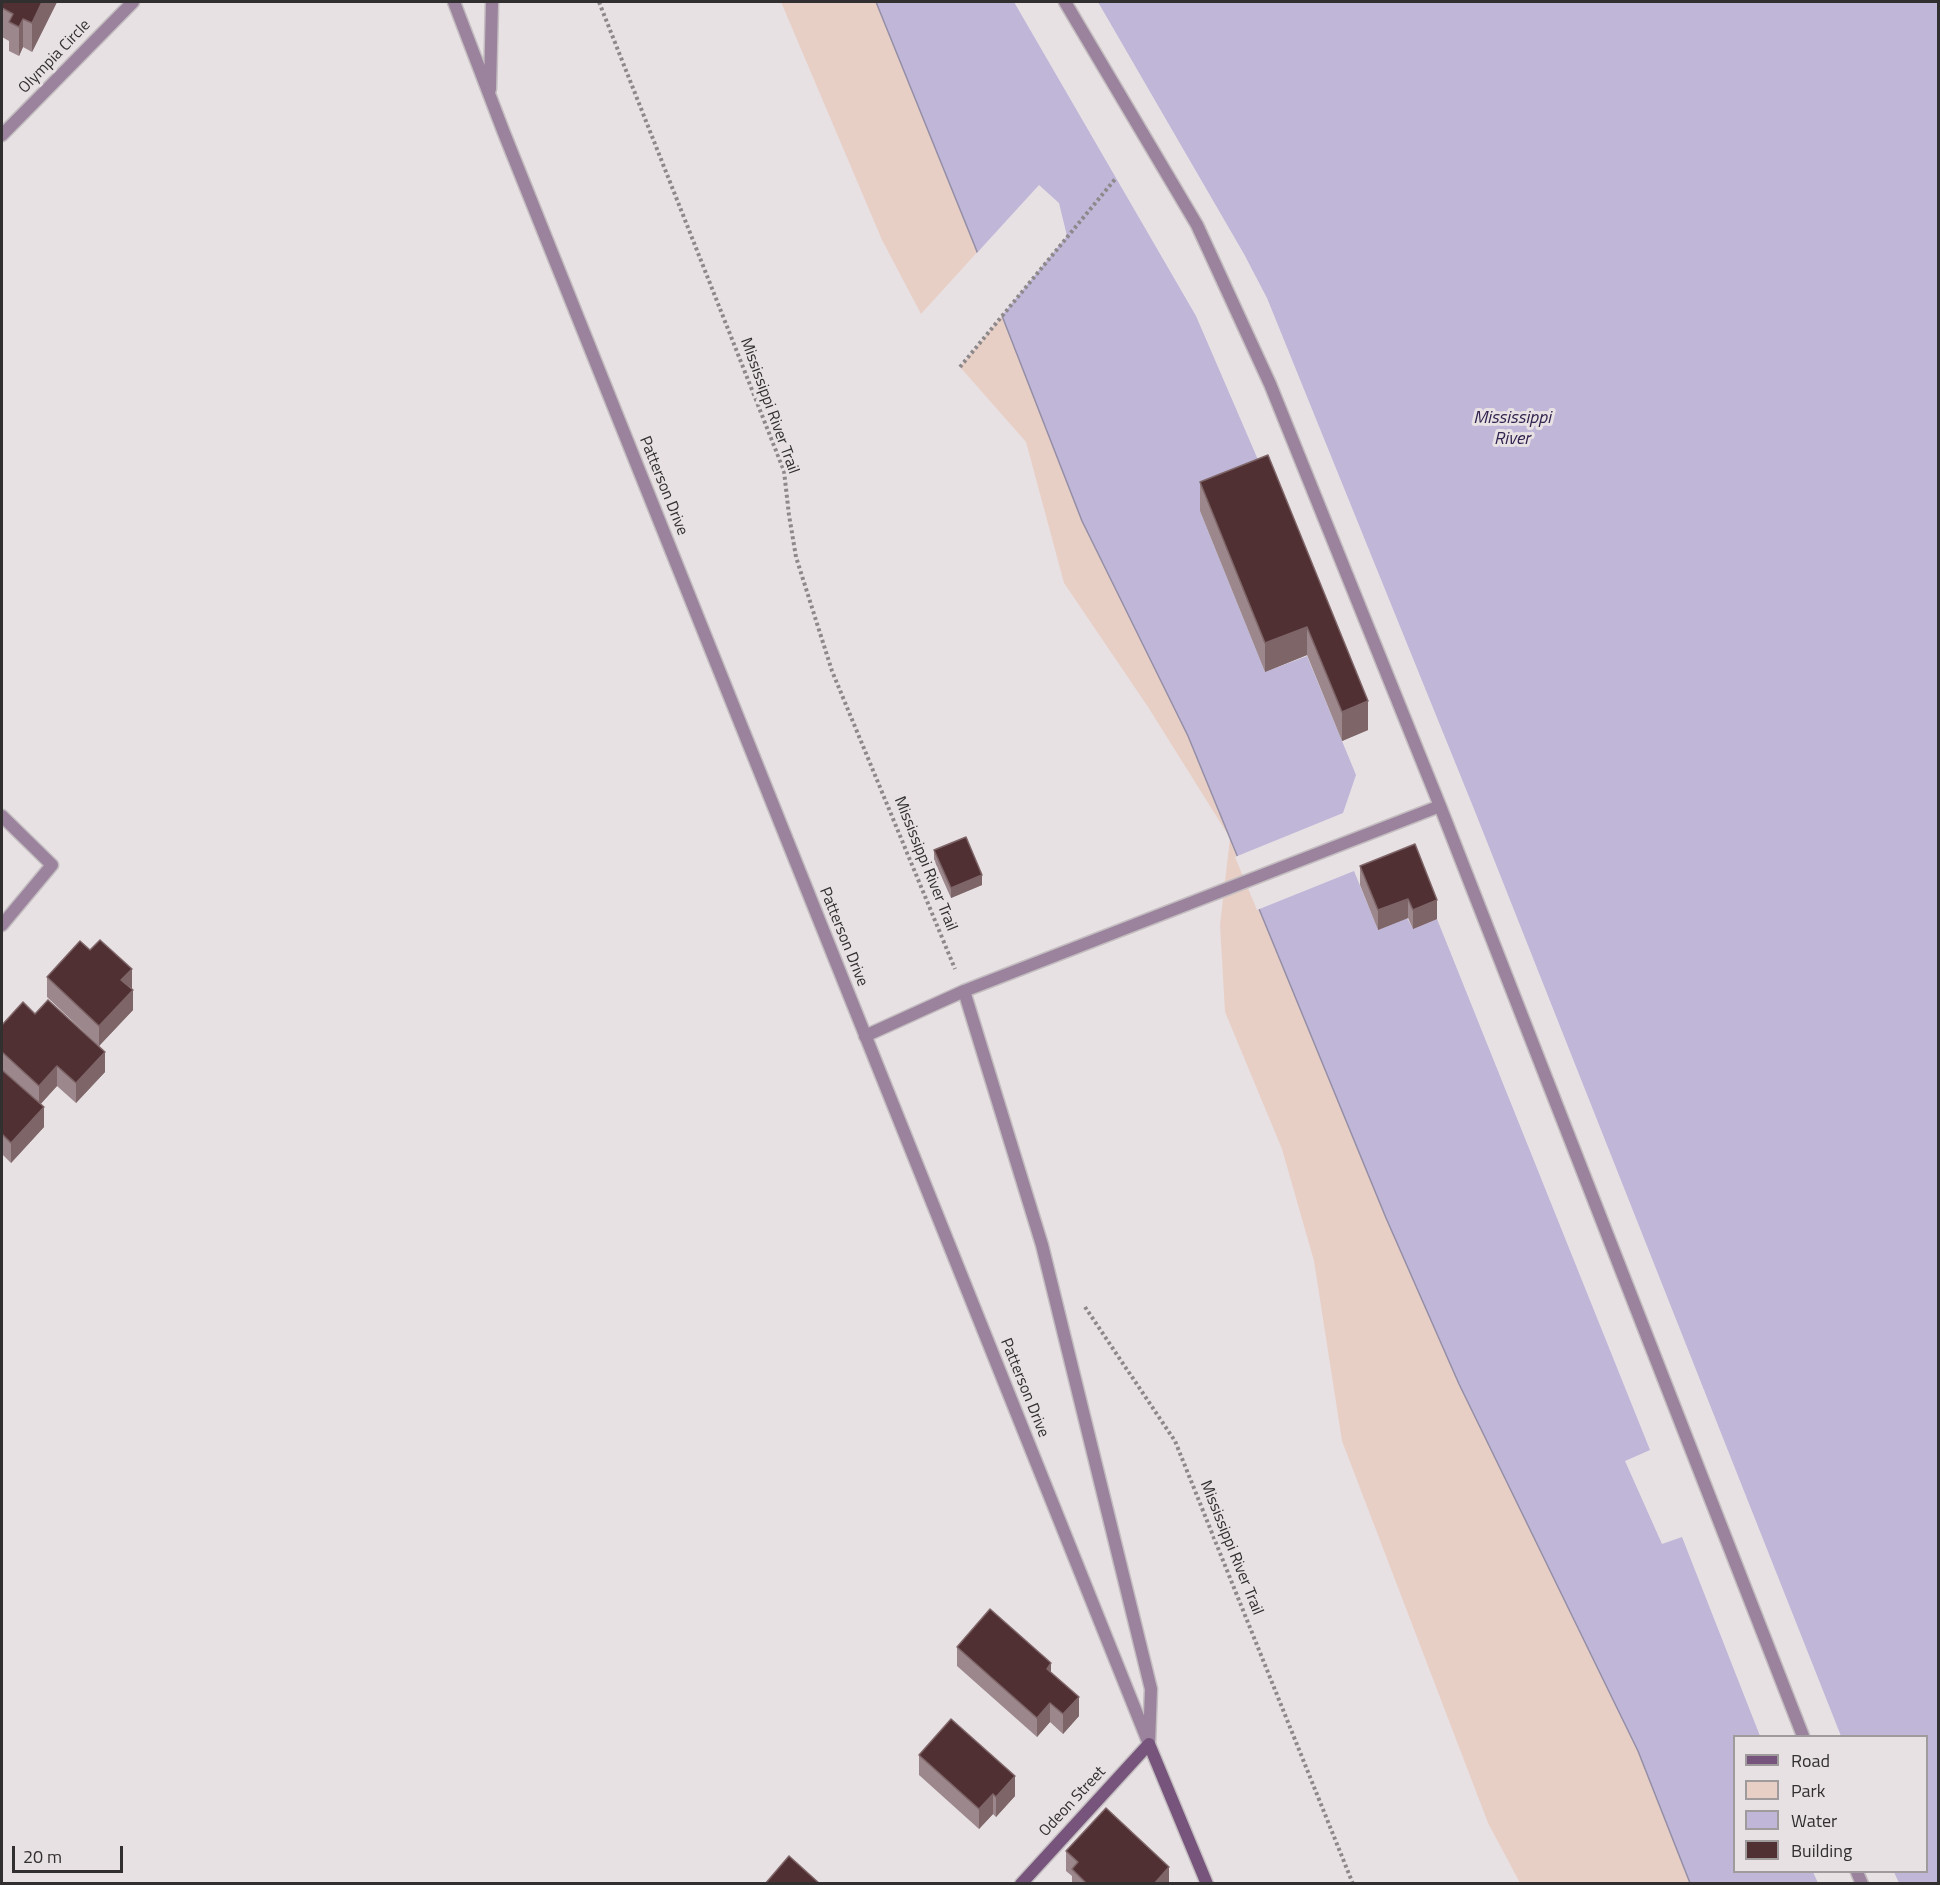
<!DOCTYPE html>
<html>
<head>
<meta charset="utf-8">
<style>
  body { margin:0 }
  #map { position:relative; width:1940px; height:1885px; overflow:hidden; background:#e8e1e4; font-family:"Titillium Web",sans-serif }
  canvas { display:block }
  .frame { position:absolute; inset:0; border:3px solid #312f30; pointer-events:none }
  .legend { position:absolute; left:1733px; top:1735px; width:195px; height:138px; box-sizing:border-box; background:#e8e1e4; border:2px solid #9f9a9c; margin:0; padding:8px 10px; list-style:none; font-size:18px; color:#312f30 }
  .legend li { display:flex; align-items:center; gap:12px; height:30px }
  .legend b { width:30px; border:2px solid #9f9a9c }
  .scale { position:absolute; left:12px; top:1846px; width:111px; height:27px; box-sizing:border-box; border:3px solid #312f30; border-top:0; padding-left:8px; font-size:18px; line-height:21px; white-space:nowrap; color:#312f30; -webkit-text-stroke:4px #e8e1e4; paint-order:stroke }
</style>
</head>
<body>
<div id="map">
<canvas width="1940" height="1885"></canvas>
<div class="frame"></div>
<ul class="legend">
<li><b style="height:8px;background:#77547b"></b>Road</li>
<li><b style="height:16px;background:#e8cfc6"></b>Park</li>
<li><b style="height:16px;background:#bfb6d8"></b>Water</li>
<li><b style="height:16px;background:#503033"></b>Building</li>
</ul>
<div class="scale">20 m</div>
</div>
<script>
const context = document.querySelector('canvas').getContext('2d');
context.lineJoin = 'round';
function fillPath(path, color) { context.fillStyle = color; context.fill(path, 'evenodd'); }
const toPath = rows => new Path2D(rows.map(r => 'M' + r).join(''));
function stroke(path, color, width, dash) { context.strokeStyle = color; context.lineWidth = width; context.lineCap = dash ? 'butt' : 'round'; context.setLineDash(dash || []); context.stroke(path); }
function label(font, color, halo, rows, align = 'center') {
  context.font = font + ' "Titillium Web",sans-serif'; context.lineWidth = 6; context.setLineDash([]); context.textBaseline = 'middle'; context.strokeStyle = halo; context.fillStyle = color; for (const [text, x, y, turn = 0] of rows) {
    context.save(); context.translate(x, y); context.rotate((+turn || 0) * Math.PI / 180); context.textAlign = isNaN(turn) ? turn : align; if (halo) context.strokeText(text, 0, 0); context.fillText(text, 0, 0); context.restore();
  }
}
fillPath(toPath([
  [781,2,893,2,1001,226,921,314,882,240],
  [1010,306,1712,1883,1520,1883,1488,1823,1342,1441,1314,1261,1282,1149,1225,1012,1220,925,1230,838,1148,707,1064,583,1026,442,960,367]
]), '#e8cfc6');
const water = toPath([
  [876,2,1938,2,1938,1883,1690,1883,1638,1751,1459,1384,1386,1218,1188,736,1082,521,974,244,876,2],
  [1734,1736,1926,1736,1926,1872,1734,1872,1734,1736]
]);
fillPath(water, '#bfb6d8');
stroke(water, '#948ea6', 1.5);
fillPath(toPath([
  [1014,2,1098,2,1244,254,1267,298,1474,809,1841,1736,1760,1736,1682,1537,1662,1544,1625,1461,1650,1450,1437,919,1413,929,1407,918,1378,930,1354,871,1257,910,1235,857,1343,813,1356,775,1307,656,1265,672,1200,511,1268,483,1196,316],
  [1039,185,1059,203,1067,236,1000,318,975,255],
  [1813,1872,1894,1872,1899,1883,1818,1883]
]), '#e8e1e4');
const lane = toPath([
  [1065,2,1197,225,1270,384,1440,806],
  [964,991,1042,1245,1151,1689,1149,1744],
  [865,1036,964,991,1440,806,1803,1736],
  [1857,1872,1862,1884]
]);
const street = toPath([
  [454,2,504,133,1149,1744],
  [490,89,492,2],
  [2,135,133,2],
  [2,816,52,865,2,925]
]);
const secondary = toPath([
  [1021,1884,1149,1744,1207,1884]
]);
stroke(lane, '#c3bdc0', 15);
stroke(street, '#c3bdc0', 15);
stroke(secondary, '#c3bdc0', 15);
stroke(toPath([
  [599,2,784,471,789,515,796,557,832,671,955,969],
  [960,367,1116,178],
  [1085,1307,1175,1441,1353,1884]
]), '#8d888a', 4, [3, 3]);
stroke(lane, '#9b839e', 12);
stroke(street, '#9b839e', 12);
stroke(secondary, '#77547b', 12);
fillPath(toPath([
  [2,2,57,2,32,52,23,47,19,56,9,51,9,41,2,37],
  [1268,455,1368,730,1342,741,1307,655,1265,672,1200,511,1200,482],
  [934,850,982,885,951,898,934,860],
  [1360,866,1437,919,1413,929,1408,918,1378,930,1360,885],
  [47,977,131,989,133,1010,99,1046,47,997],
  [35,1014,105,1072,76,1103,57,1086,40,1104,44,1127,11,1163,2,1154,2,1025],
  [957,1647,1051,1672,1079,1716,1063,1734,1050,1722,1037,1737,957,1666],
  [919,1755,1015,1796,996,1817,993,1814,979,1829,919,1775],
  [1066,1851,1169,1884,1072,1884,1072,1876,1066,1871]
]), '#9c888c');
fillPath(toPath([
  [42,2,57,2,32,52,32,23],
  [23,19,23,47,19,56,19,27],
  [1307,627,1307,655,1265,672,1265,643],
  [1368,701,1368,730,1342,741,1342,712],
  [982,875,982,885,951,898,951,888],
  [1408,899,1408,918,1378,930,1378,910],
  [1437,900,1437,919,1413,929,1413,910],
  [132,969,132,989,121,980],
  [133,990,133,1010,99,1046,99,1026],
  [105,1052,105,1072,76,1103,76,1083],
  [57,1066,57,1086,39,1106,39,1086],
  [44,1107,44,1127,11,1163,11,1143],
  [1051,1663,1051,1683,1047,1669],
  [1079,1697,1079,1716,1063,1734,1063,1714],
  [1050,1703,1050,1722,1037,1737,1037,1718],
  [1015,1776,1015,1796,996,1817,996,1797],
  [993,1794,993,1814,979,1829,979,1809],
  [1169,1867,1169,1884,1154,1884]
]), '#7e6568');
const building = toPath([
  [2,2,42,2,32,23,23,19,19,27,9,22,13,14,2,8,2,2],
  [1268,455,1368,701,1342,712,1307,627,1265,643,1200,482,1268,455],
  [966,837,982,875,951,888,934,850,966,837],
  [1415,844,1437,900,1413,910,1408,899,1378,910,1360,866,1415,844],
  [100,940,132,969,121,980,133,990,99,1026,47,977,80,941,90,950,100,940],
  [48,1000,105,1052,76,1083,57,1066,39,1086,2,1052,2,1025,23,1002,35,1014,48,1000],
  [2,1070,44,1107,11,1143,2,1134,2,1070],
  [990,1609,1051,1663,1047,1669,1079,1697,1063,1714,1050,1703,1037,1718,957,1647,990,1609],
  [951,1719,1015,1776,996,1797,993,1794,979,1809,919,1755,951,1719],
  [1106,1808,1169,1867,1154,1884,1087,1884,1072,1869,1078,1862,1066,1851,1106,1808],
  [789,1856,820,1884,765,1884,789,1856]
]);
fillPath(building, '#503033');
stroke(building, '#7e6568', 1.5);
label('16px', '#312f30', '#e8e1e4', [
  ["Olympia Circle",55,57,-46],
  ["Mississippi River Trail",769,406,70],
  ["Patterson Drive",663,486,68],
  ["Mississippi River Trail",925,864,68],
  ["Patterson Drive",843,937,68],
  ["Patterson Drive",1024,1388,68],
  ["Mississippi River Trail",1231,1548,68],
  ["Odeon Street",1073,1802,-47]
]);
label('italic 18px', '#31224e', '#e8e1e4', [
  ["Mississippi",1512,419],
  ["River",1512,440]
]);
</script>
</body>
</html>
